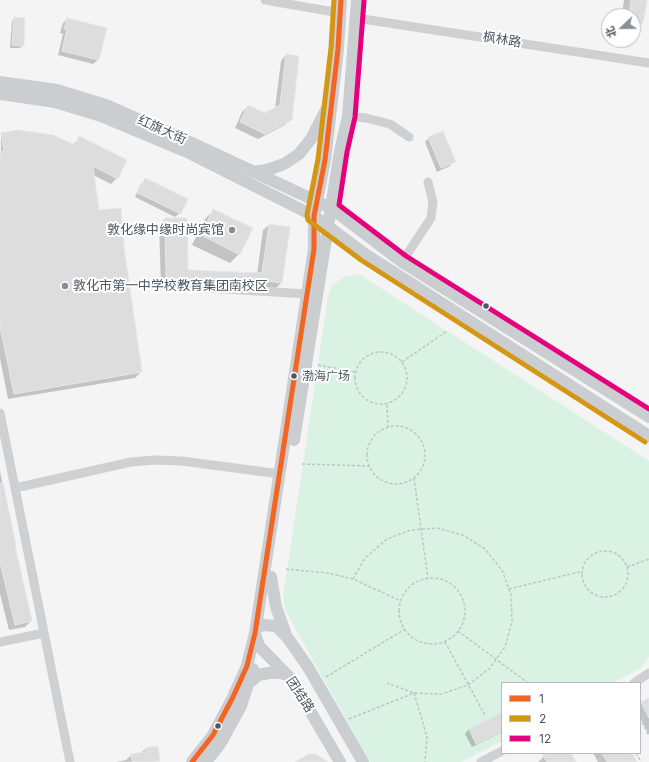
<!DOCTYPE html>
<html>
<head>
<meta charset="utf-8">
<style>
  body { margin:0 }
  #map { position:relative; width:649px; height:762px; overflow:hidden; background:#f4f4f4; font-family:Inter,"Noto Sans SC",sans-serif }
  canvas { display:block }
  .legend { position:absolute; left:501px; top:682px; width:140px; height:72px; box-sizing:border-box; background:#fff; border:1px solid #b7bbc0; margin:0; padding:5px 7px; list-style:none; font-size:12px; color:#4a5661 }
  .legend li { display:flex; align-items:center; gap:8px; height:20px }
  .legend b { width:20px; border:1px solid #b7bbc0 }
  .north { position:absolute; left:601px; top:8px; width:40px; height:40px; box-sizing:border-box; background:#fff; border:1px solid #b7bbc0; border-radius:50%; rotate:248deg; font-size:11px; font-weight:700; line-height:16px; text-align:center; color:#4a5661 }
  .north::after { content:''; display:block; margin:auto; width:14px; height:18px; background:#868d94; clip-path:polygon(50% 0,100% 100%,50% 72%,0 100%) }
</style>
</head>
<body>
<div id="map">
<canvas width="649" height="762"></canvas>
<ul class="legend">
<li><b style="height:5px;background:#f26522"></b>1</li>
<li><b style="height:5px;background:#d49613"></b>2</li>
<li><b style="height:5px;background:#e5007d"></b>12</li>
</ul>
<div class="north">北</div>
</div>
<script>
const context = document.querySelector('canvas').getContext('2d');
context.lineJoin = 'round';
function fillPath(path, color) { context.fillStyle = color; context.fill(path, 'evenodd'); }
const toPath = rows => new Path2D(rows.map(r => 'M' + r).join(''));
function stroke(path, color, width, dash) { context.strokeStyle = color; context.lineWidth = width; context.lineCap = dash ? 'butt' : 'round'; context.setLineDash(dash || []); context.stroke(path); }
function label(font, color, halo, rows, align = 'center') {
  context.font = font + ' Inter,"Noto Sans SC",sans-serif'; context.lineWidth = 4; context.setLineDash([]); context.textBaseline = 'middle'; context.strokeStyle = halo; context.fillStyle = color; for (const [text, x, y, turn = 0] of rows) {
    context.save(); context.translate(x, y); context.rotate((+turn || 0) * Math.PI / 180); context.textAlign = isNaN(turn) ? turn : align; if (halo) context.strokeText(text, 0, 0); context.fillText(text, 0, 0); context.restore();
  }
}
fillPath(toPath([
  [359,274,649,461,649,656,641,668,612,683,502,683,502,741,461,762,370,762,285,610,283,597,328,297,332,285,346,276]
]), '#d9f2e3');
fillPath(toPath([
  [624,0,646,0,642,23,633,32,633,16,622,16],
  [14,18,23,45,20,48,10,48,12,21],
  [67,19,106,28,98,60,93,64,58,55,63,34,60,33,63,23],
  [286,55,291,119,285,125,258,139,235,128,242,112,248,106,265,114,275,109,281,61],
  [1,134,72,146,79,138,117,178,111,184,93,175,98,211,123,247,141,372,135,378,8,399,0,358],
  [429,138,454,162,450,166,437,172,425,142],
  [146,179,180,213,175,217,135,197,141,184],
  [214,210,239,254,230,263,192,245,205,219],
  [165,219,187,271,257,274,263,230,269,225,281,283,276,288,250,285,245,290,161,285,159,225],
  [0,471,15,545,14,546,31,621,25,627,9,630,0,594],
  [649,699,649,735,640,717,640,704],
  [502,713,502,732,472,747,465,734,469,729],
  [145,749,159,761,116,762,126,760,131,755,140,754],
  [548,753,570,753,575,762,538,762],
  [593,753,631,753,636,762,598,762]
]), '#0003');
const building = toPath([
  [631,0,647,0,643,23,633,22,633,16,629,16,631,0],
  [14,17,25,18,24,46,12,45,14,17],
  [67,18,107,28,99,60,62,51,67,29,64,29,67,18],
  [286,54,299,56,292,120,265,134,240,122,248,105,265,113,280,105,286,54],
  [17,130,53,135,75,145,79,136,127,160,118,179,93,166,99,210,121,208,124,247,142,372,14,394,0,326,0,152,4,151,1,133,17,130],
  [443,131,456,162,441,168,428,137,443,131],
  [145,178,188,199,181,214,138,193,145,178],
  [213,209,253,228,240,255,201,235,213,209],
  [165,218,187,218,188,270,262,273,269,224,290,227,282,283,252,279,252,285,166,279,165,218],
  [0,483,3,483,16,545,15,546,32,621,15,625,0,562,0,483],
  [649,698,649,718,641,702,649,698],
  [502,712,502,731,476,744,469,729,502,712],
  [158,746,160,761,133,762,130,754,146,752,145,748,158,746],
  [542,753,571,753,576,762,547,762,542,753],
  [602,753,632,753,637,762,607,762,602,753],
  [309,754,315,754,328,762,295,762,309,754]
]);
fillPath(building, '#ddddde');
stroke(building, '#e5e6e7', 1);
stroke(toPath([
  '355 378a26 26 0 1 1 52 0a26 26 0 1 1-52 0Z',
  [402,362,447,331],
  [318,365,355,372],
  [387,405,388,427],
  '367 455a29 29 0 1 1 58 0a29 29 0 1 1-58 0Z',
  [302,464,370,466],
  [414,478,428,579],
  '582 574a23 23 0 1 1 46 0a23 23 0 1 1-46 0Z',
  [627,567,649,559],
  [286,569,328,573,353,579,401,601],
  '399 611a33 33 0 1 1 66 0a33 33 0 1 1-66 0Z',
  [353,579,365,558,387,539,411,530,437,528,463,535,485,549,502,570,511,595,512,621,505,647,490,668,468,685,442,694,414,693,387,683],
  [509,589,583,571],
  [458,631,528,683],
  [445,642,485,715],
  [326,677,405,629],
  [640,718,649,736],
  [349,719,414,693,427,737,425,762],
  [636,753,641,762]
]), '#bcc7c4', 1.5, [3, 2]);
stroke(toPath([
  [265,0,340,13],
  [356,18,649,63],
  [348,116,366,118,390,124,409,137],
  [402,262,431,218,433,202,428,182],
  [159,285,307,294],
  [0,413,70,762],
  [15,488,131,462,155,460,182,461,280,474],
  [0,642,44,633],
  [634,683,649,673],
  [481,762,502,751]
]), '#ced0d2', 9);
stroke(toPath([
  [0,82,57,90,106,105,192,143,331,208,402,262,649,417],
  [0,94,55,102,101,116,187,152,314,216,365,254,649,436],
  [253,172,267,170,284,164,299,154,311,139,327,108],
  [294,440,340,151,348,116,357,0],
  [271,577,276,607,285,632],
  [256,628,263,625,276,626,287,637,308,667,363,762],
  [255,633,259,646,292,680,340,762],
  [249,683,258,675,269,673,280,673,287,675],
  [192,762,213,735,233,697,247,666,255,633,314,249,314,216,325,160,338,49,341,0],
  [206,762,220,744,241,706,253,669]
]), '#caced1', 12);
stroke(toPath([
  [192,762,213,735,233,697,247,666,255,633,314,249,314,216,325,160,338,49,341,0]
]), '#f26522', 5);
stroke(toPath([
  [334,0,331,48,318,159,307,215,308,220,361,260,645,442]
]), '#d49613', 5);
stroke(toPath([
  [364,1,355,117,347,152,339,205,406,256,649,409]
]), '#e5007d', 5);
for (const [x, y, r, color] of [
  [232,230,4,"#868d94"],
  [65,286,4,"#868d94"],
  [486,306,3.5,"#4a5661"],
  [294,376,3.5,"#4a5661"],
  [218,726,3.5,"#4a5661"]
]) { const dot = new Path2D(); dot.arc(x, y, r, 0, 2 * Math.PI); context.fillStyle = color; context.fill(dot); stroke(dot, '#fff', 1.5); }
label('12px', '#4a5661', '#fff', [
  ["渤海广场",302,376]
], 'left');
label('13px', '#4a5661', '#fff', [
  ["枫林路",502,40,9],
  ["红旗大街",162,130,24],
  ["团结路",300,695,57]
]);
label('13px', '#4a5661', '#fff', [
  ["敦化缘中缘时尚宾馆",224,230],
  ["敦化市第一中学校教育集团南校区",73,286,"left"]
], 'right');
</script>
</body>
</html>
